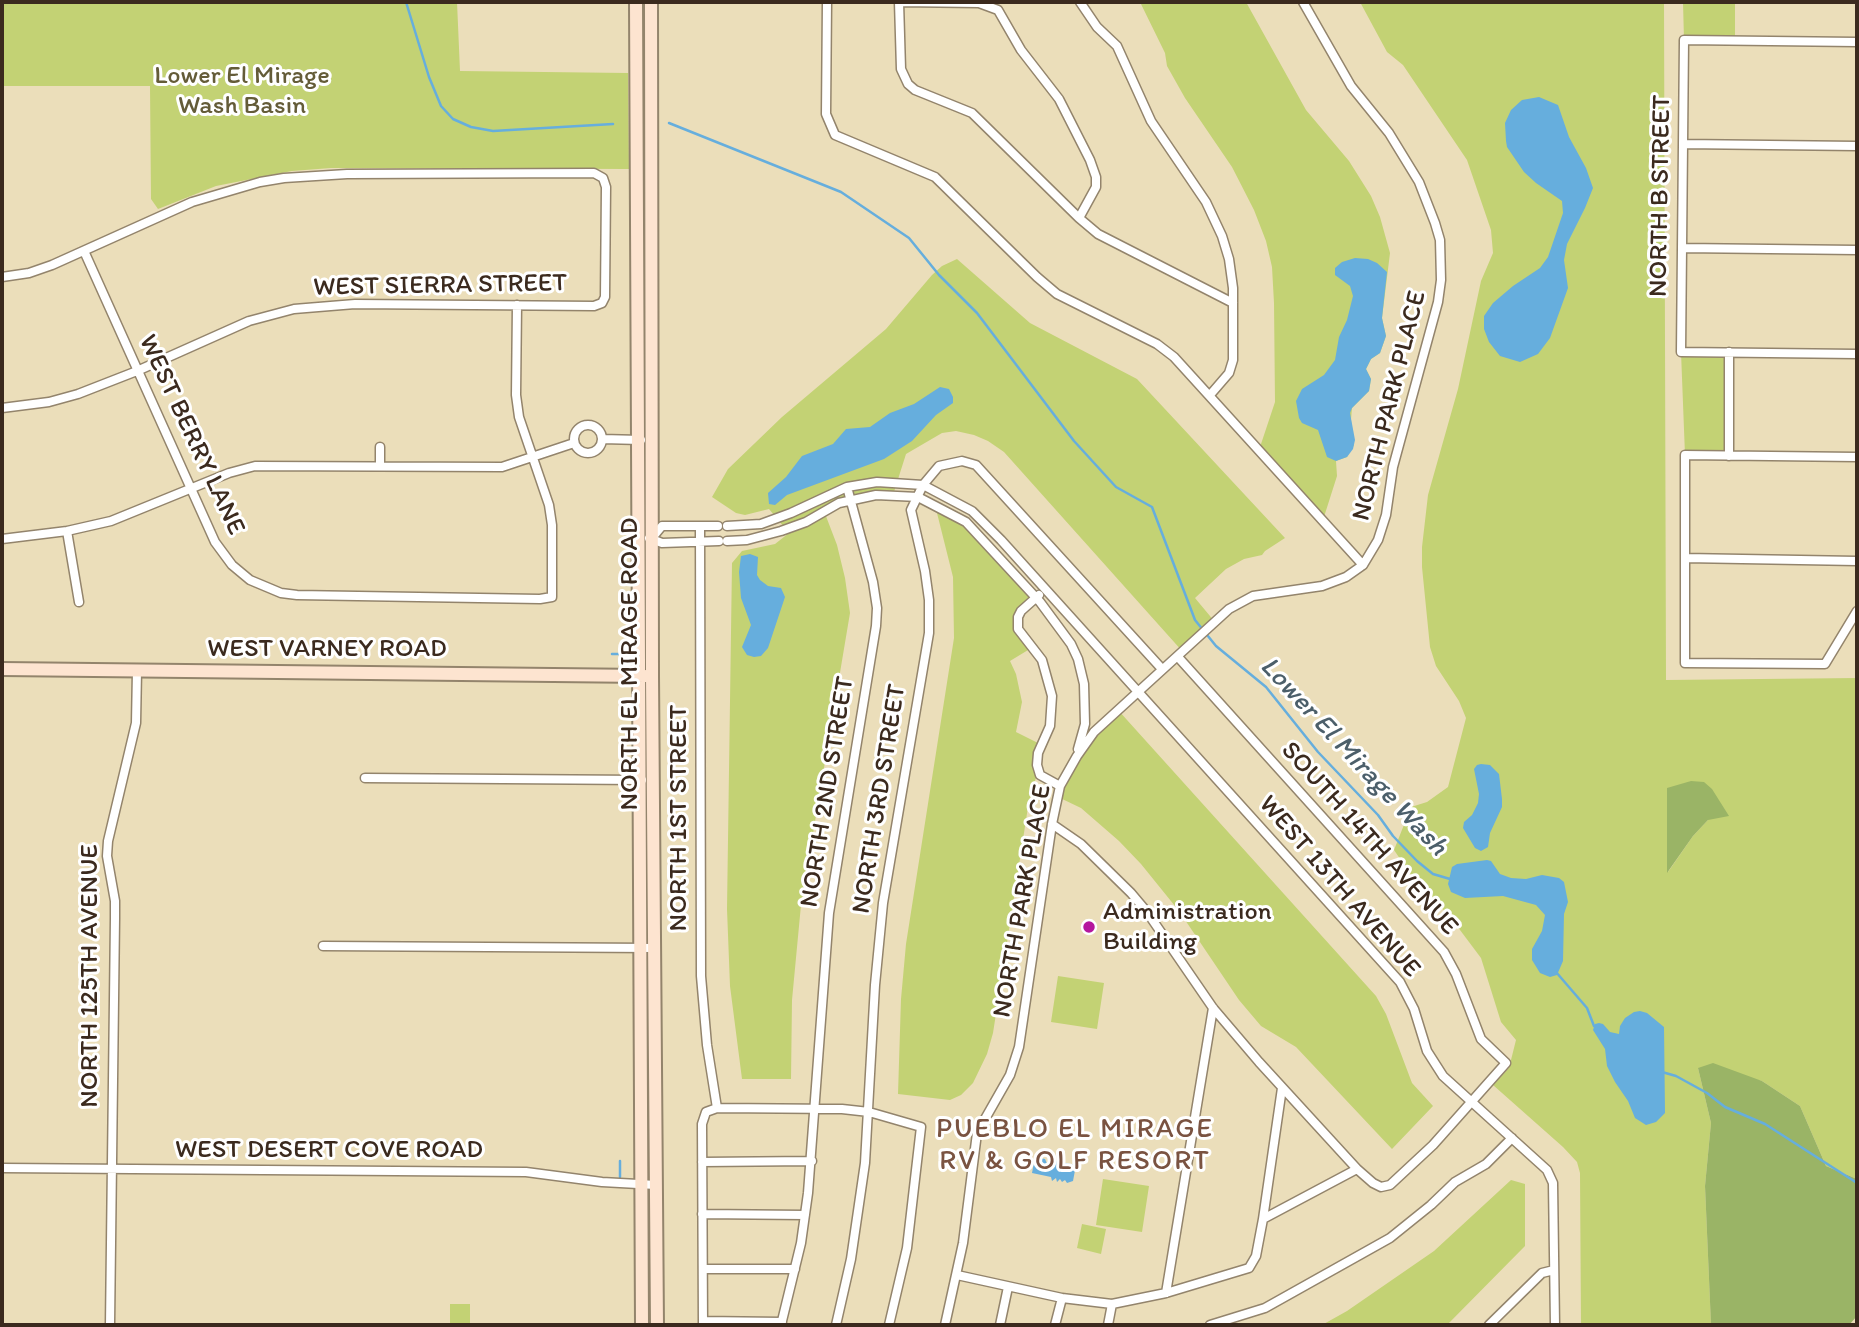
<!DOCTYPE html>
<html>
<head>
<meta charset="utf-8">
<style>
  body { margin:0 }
  #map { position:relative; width:1859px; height:1327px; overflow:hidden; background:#ebdeba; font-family:Itim,sans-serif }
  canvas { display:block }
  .frame { position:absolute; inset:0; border:4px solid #3b2a1e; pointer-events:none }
</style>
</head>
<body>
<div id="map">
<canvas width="1859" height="1327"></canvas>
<div class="frame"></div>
</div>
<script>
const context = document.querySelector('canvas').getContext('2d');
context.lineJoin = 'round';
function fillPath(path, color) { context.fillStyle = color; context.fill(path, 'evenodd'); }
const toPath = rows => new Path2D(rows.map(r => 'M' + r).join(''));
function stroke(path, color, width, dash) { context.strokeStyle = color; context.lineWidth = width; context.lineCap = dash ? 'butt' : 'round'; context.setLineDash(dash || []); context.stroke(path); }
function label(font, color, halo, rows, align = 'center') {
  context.font = font + ' Itim,sans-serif'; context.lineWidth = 6; context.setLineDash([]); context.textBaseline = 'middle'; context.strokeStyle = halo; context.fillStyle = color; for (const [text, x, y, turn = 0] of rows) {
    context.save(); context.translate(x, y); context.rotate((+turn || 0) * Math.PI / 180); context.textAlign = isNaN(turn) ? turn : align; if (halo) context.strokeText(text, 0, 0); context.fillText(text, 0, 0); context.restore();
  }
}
fillPath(toPath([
  [2,2,457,2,460,71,628,73,629,169,331,168,292,171,216,186,158,209,151,199,150,86,2,86],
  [1140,2,1246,2,1306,110,1349,161,1371,196,1380,217,1390,253,1382,318,1386,336,1380,353,1371,359,1366,369,1371,379,1369,391,1352,408,1351,420,1354,445,1347,457,1336,461,1337,476,1323,520,1259,450,1275,402,1274,303,1272,267,1266,241,1254,210,1232,167,1185,98,1167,66,1165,53],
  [1360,2,1664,2,1666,680,1857,678,1857,1179,1826,1166,1800,1106,1762,1081,1698,1068,1711,1123,1705,1186,1711,1325,1581,1325,1580,1173,1577,1162,1563,1147,1493,1085,1509,1068,1516,1040,1501,1022,1481,958,1451,918,1411,875,1394,850,1411,807,1427,802,1448,787,1466,718,1459,701,1436,666,1430,647,1422,567,1422,547,1428,495,1458,389,1481,281,1493,253,1491,230,1467,160,1403,65,1387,52],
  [1690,781,1708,820,1693,836,1668,872],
  [1683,2,1735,2,1735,40,1684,40],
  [957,259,1030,323,1137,379,1285,538,1265,551,1262,555,1244,559,1226,569,1195,598,1215,622,1183,652,1004,452,988,441,974,435,956,431,942,433,906,454,893,495,876,495,824,511,837,545,845,578,850,613,801,905,792,1000,791,1079,742,1079,730,986,727,909,732,563,742,551,775,544,789,533,769,509,745,515,736,513,712,497,728,469,782,417,886,329,932,275,942,266],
  [1681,352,1729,352,1729,456,1685,455],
  [935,505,966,522,1037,598,1021,611,1018,623,1033,647,1010,661,1016,674,1022,702,1016,732,1042,745,1038,770,1028,807,993,1033,987,1054,973,1083,961,1095,950,1100,898,1094,901,999,906,944,954,638,953,577],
  [1118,710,1376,996,1386,1014,1412,1083,1433,1106,1392,1149,1296,1047,1261,1026,1239,1000,1179,911,1141,864,1119,841,1081,808,1058,797,1077,756],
  [1058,976,1104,983,1097,1029,1051,1022],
  [1103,1179,1149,1186,1142,1232,1096,1225],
  [1511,1180,1525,1184,1525,1246,1447,1325,1322,1325,1347,1311,1434,1251],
  [1082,1224,1106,1229,1101,1254,1077,1248],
  [450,1304,470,1304,470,1325,450,1325]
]), '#c3d274');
fillPath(toPath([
  [1691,781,1704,782,1712,789,1729,816,1708,820,1693,836,1667,873,1667,788],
  [1713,1063,1762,1081,1800,1106,1826,1166,1857,1179,1857,1316,1849,1325,1711,1325,1705,1186,1711,1123,1698,1068]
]), '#9ab466');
fillPath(toPath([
  [1539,97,1558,105,1569,137,1586,168,1593,188,1585,208,1567,244,1564,260,1568,288,1550,338,1538,354,1520,362,1500,356,1489,342,1484,329,1484,316,1493,303,1513,286,1540,268,1548,257,1563,213,1562,201,1536,183,1524,172,1507,147,1506,141,1505,123,1511,110,1522,100],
  [1355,258,1368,259,1377,263,1387,272,1382,318,1386,336,1380,353,1371,359,1366,369,1371,379,1369,391,1352,408,1350,413,1355,440,1353,449,1347,457,1336,461,1327,457,1318,430,1302,423,1299,418,1296,401,1302,389,1324,375,1335,360,1339,337,1347,320,1353,296,1350,286,1335,275,1335,268,1342,262],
  [940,387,949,389,953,397,953,403,936,415,912,441,884,459,787,495,775,505,769,504,768,493,786,477,802,456,833,444,846,429,870,427,890,413,914,404],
  [750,554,758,557,757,575,760,580,768,586,781,588,785,597,768,648,761,656,754,657,747,655,742,647,751,625,741,598,739,572,741,556],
  [1481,764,1490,765,1499,774,1502,799,1502,807,1490,833,1488,847,1481,851,1475,848,1463,828,1464,822,1472,815,1478,803,1479,794,1474,769,1477,765],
  [1487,860,1491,861,1500,874,1511,878,1526,879,1542,875,1559,878,1564,882,1568,902,1564,914,1563,961,1557,975,1550,977,1540,973,1532,960,1532,949,1542,931,1545,915,1536,905,1503,896,1465,898,1451,892,1448,884,1452,867,1457,864],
  [1640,1011,1647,1013,1664,1027,1665,1113,1656,1122,1646,1125,1635,1118,1628,1101,1615,1082,1607,1066,1605,1049,1593,1030,1595,1024,1599,1023,1603,1024,1610,1032,1619,1034,1620,1026,1625,1018,1634,1012],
  [1035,1157,1045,1159,1048,1166,1050,1160,1076,1165,1073,1181,1067,1183,1065,1180,1062,1182,1060,1179,1057,1182,1056,1178,1052,1181,1051,1177,1032,1173]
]), '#66aedd');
stroke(toPath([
  [406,2,429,77,441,106,453,119,471,127,493,131,613,124],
  [669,123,841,192,909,238,939,275,977,313,1074,441,1116,487,1152,507,1195,620,1216,646,1266,687,1318,752,1378,815,1393,836,1417,861,1433,874,1450,879],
  [612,654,628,654],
  [1556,972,1587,1008,1594,1026],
  [1662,1072,1676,1076,1707,1093,1725,1107,1765,1124,1857,1183],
  [620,1161,620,1177]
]), '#66aedd', 2.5);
const street = toPath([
  [827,2,826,114,835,135,935,177,1037,277,1057,294,1157,344,1174,357,1363,565],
  [899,2,901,69,908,84,915,90,972,113,1079,218,1098,234,1233,303],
  [899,2,979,3,998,10,1021,50,1059,99,1090,160,1096,177,1096,187,1079,218],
  [1080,2,1097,27,1117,46,1151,121,1206,202,1222,236,1229,259,1233,288,1233,360,1229,373,1210,395],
  [1857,42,1684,40,1681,352,1857,354],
  [1683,144,1857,146],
  [1682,248,1857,250],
  [84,251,215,542,232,565,250,580,281,593,297,595,540,599,552,597,552,525,549,505,519,417,516,395,517,305],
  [2,277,29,273,52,265,192,202,260,182,284,178,347,174,594,173,603,178,606,187,605,297,602,303,594,306,355,304,294,309,249,321,137,371,78,394,49,402,2,408],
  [1729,352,1729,456],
  '574 439a14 14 0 1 1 28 0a14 14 0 1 1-28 0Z',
  [602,439,641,440],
  [380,447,380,466],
  [1857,457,1685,455,1685,663,1825,664,1857,611],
  [700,526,701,976,707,1045,717,1108],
  [727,526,761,524,791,513,847,487,877,482,923,485,972,511,1001,540,1400,982,1414,1009,1427,1051,1443,1076,1547,1170,1553,1183,1555,1325],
  [67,531,79,602],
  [649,538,662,543,719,541],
  [652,538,662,526,718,526],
  [2,539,67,531,111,521,229,473,255,466,502,467,574,443],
  [727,541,747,540,781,531,806,522,839,503,876,495,918,497,966,522,1040,602,1071,644,1078,659,1084,684,1085,724,1078,749],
  [1685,558,1857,561],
  [1039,595,1021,611,1018,617,1018,629,1042,660,1052,696,1050,726,1038,753,1037,765,1040,775,1060,786],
  [365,778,642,780],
  [1052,824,1081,844,1131,893,1147,912,1213,1008,1259,1062,1357,1169],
  [323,946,654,948],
  [702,1162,812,1161],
  [2,1168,526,1172,602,1182,656,1185],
  [702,1214,805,1215],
  [1263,1219,1282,1088],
  [703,1269,795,1269],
  [957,1275,1062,1298,1112,1304,1166,1293,1249,1268,1256,1256,1263,1219,1357,1169,1373,1183,1381,1187,1390,1185,1433,1145,1506,1063,1481,1039,1456,974,1444,952,1178,657],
  [1166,1293,1213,1008],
  [703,1321,782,1322],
  [110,1325,115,918,115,901,107,856,108,841,136,723,137,671],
  [703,1325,702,1124,706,1112,717,1108,842,1109,869,1112,921,1127,907,1248,889,1325],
  [781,1325,801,1243,808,1193,829,913,876,626,877,608,873,582,847,487],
  [836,1325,851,1259,865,1163,875,985,883,903,929,633,929,600,925,571,911,510,923,485,939,466,962,461,976,465,1162,669],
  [945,1325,963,1243,977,1133,1010,1075,1019,1047,1052,824,1060,786,1077,756,1094,732,1229,609,1253,596,1322,586,1346,577,1363,565,1378,540,1386,515,1393,467,1438,302,1441,280,1440,240,1435,223,1419,182,1389,133,1351,86,1303,2],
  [1000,1325,1008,1287],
  [1055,1325,1062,1298],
  [1108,1325,1112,1304],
  [1210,1325,1265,1308,1390,1238,1431,1205,1455,1182,1486,1164,1512,1138],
  [1489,1325,1542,1273,1554,1270]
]);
const secondary = toPath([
  [636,2,642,1325],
  [651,2,652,676,657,1325],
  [2,669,645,676]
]);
stroke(street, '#93846c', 11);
stroke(secondary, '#93846c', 16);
stroke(street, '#fff', 8);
stroke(secondary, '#fde4d0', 12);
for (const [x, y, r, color] of [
  [1089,927,7,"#b5179e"]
]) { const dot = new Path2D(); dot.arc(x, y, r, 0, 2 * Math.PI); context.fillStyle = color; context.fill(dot); stroke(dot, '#fff', 2.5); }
label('26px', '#645c38', '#fff', [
  ["Lower El Mirage",242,76],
  ["Wash Basin",242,106]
]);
label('26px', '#3b2a1e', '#fff', [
  ["NORTH B STREET",1661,196,-89],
  ["WEST SIERRA STREET",440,286,-1],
  ["NORTH PARK PLACE",1390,406,-76],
  ["WEST BERRY LANE",191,435,65],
  ["WEST VARNEY ROAD",327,649],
  ["NORTH EL MIRAGE ROAD",630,664,-90],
  ["NORTH 2ND STREET",828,792,-81],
  ["NORTH 3RD STREET",880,799,-81],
  ["NORTH 1ST STREET",679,818,-90],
  ["SOUTH 14TH AVENUE",1369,839,48],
  ["WEST 13TH AVENUE",1339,887,49],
  ["NORTH PARK PLACE",1023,901,-80],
  ["NORTH 125TH AVENUE",90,976,-90],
  ["WEST DESERT COVE ROAD",329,1150]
]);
label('26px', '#3b2a1e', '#fff', [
  ["Administration",1103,912],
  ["Building",1103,942]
], 'left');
label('italic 28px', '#4c5f6a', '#fff', [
  ["Lower El Mirage Wash",1353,757,47]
]);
context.letterSpacing = '2px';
label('28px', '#7a5341', '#fff', [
  ["PUEBLO EL MIRAGE",1075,1130],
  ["RV & GOLF RESORT",1075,1162]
]);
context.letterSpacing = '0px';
</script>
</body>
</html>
